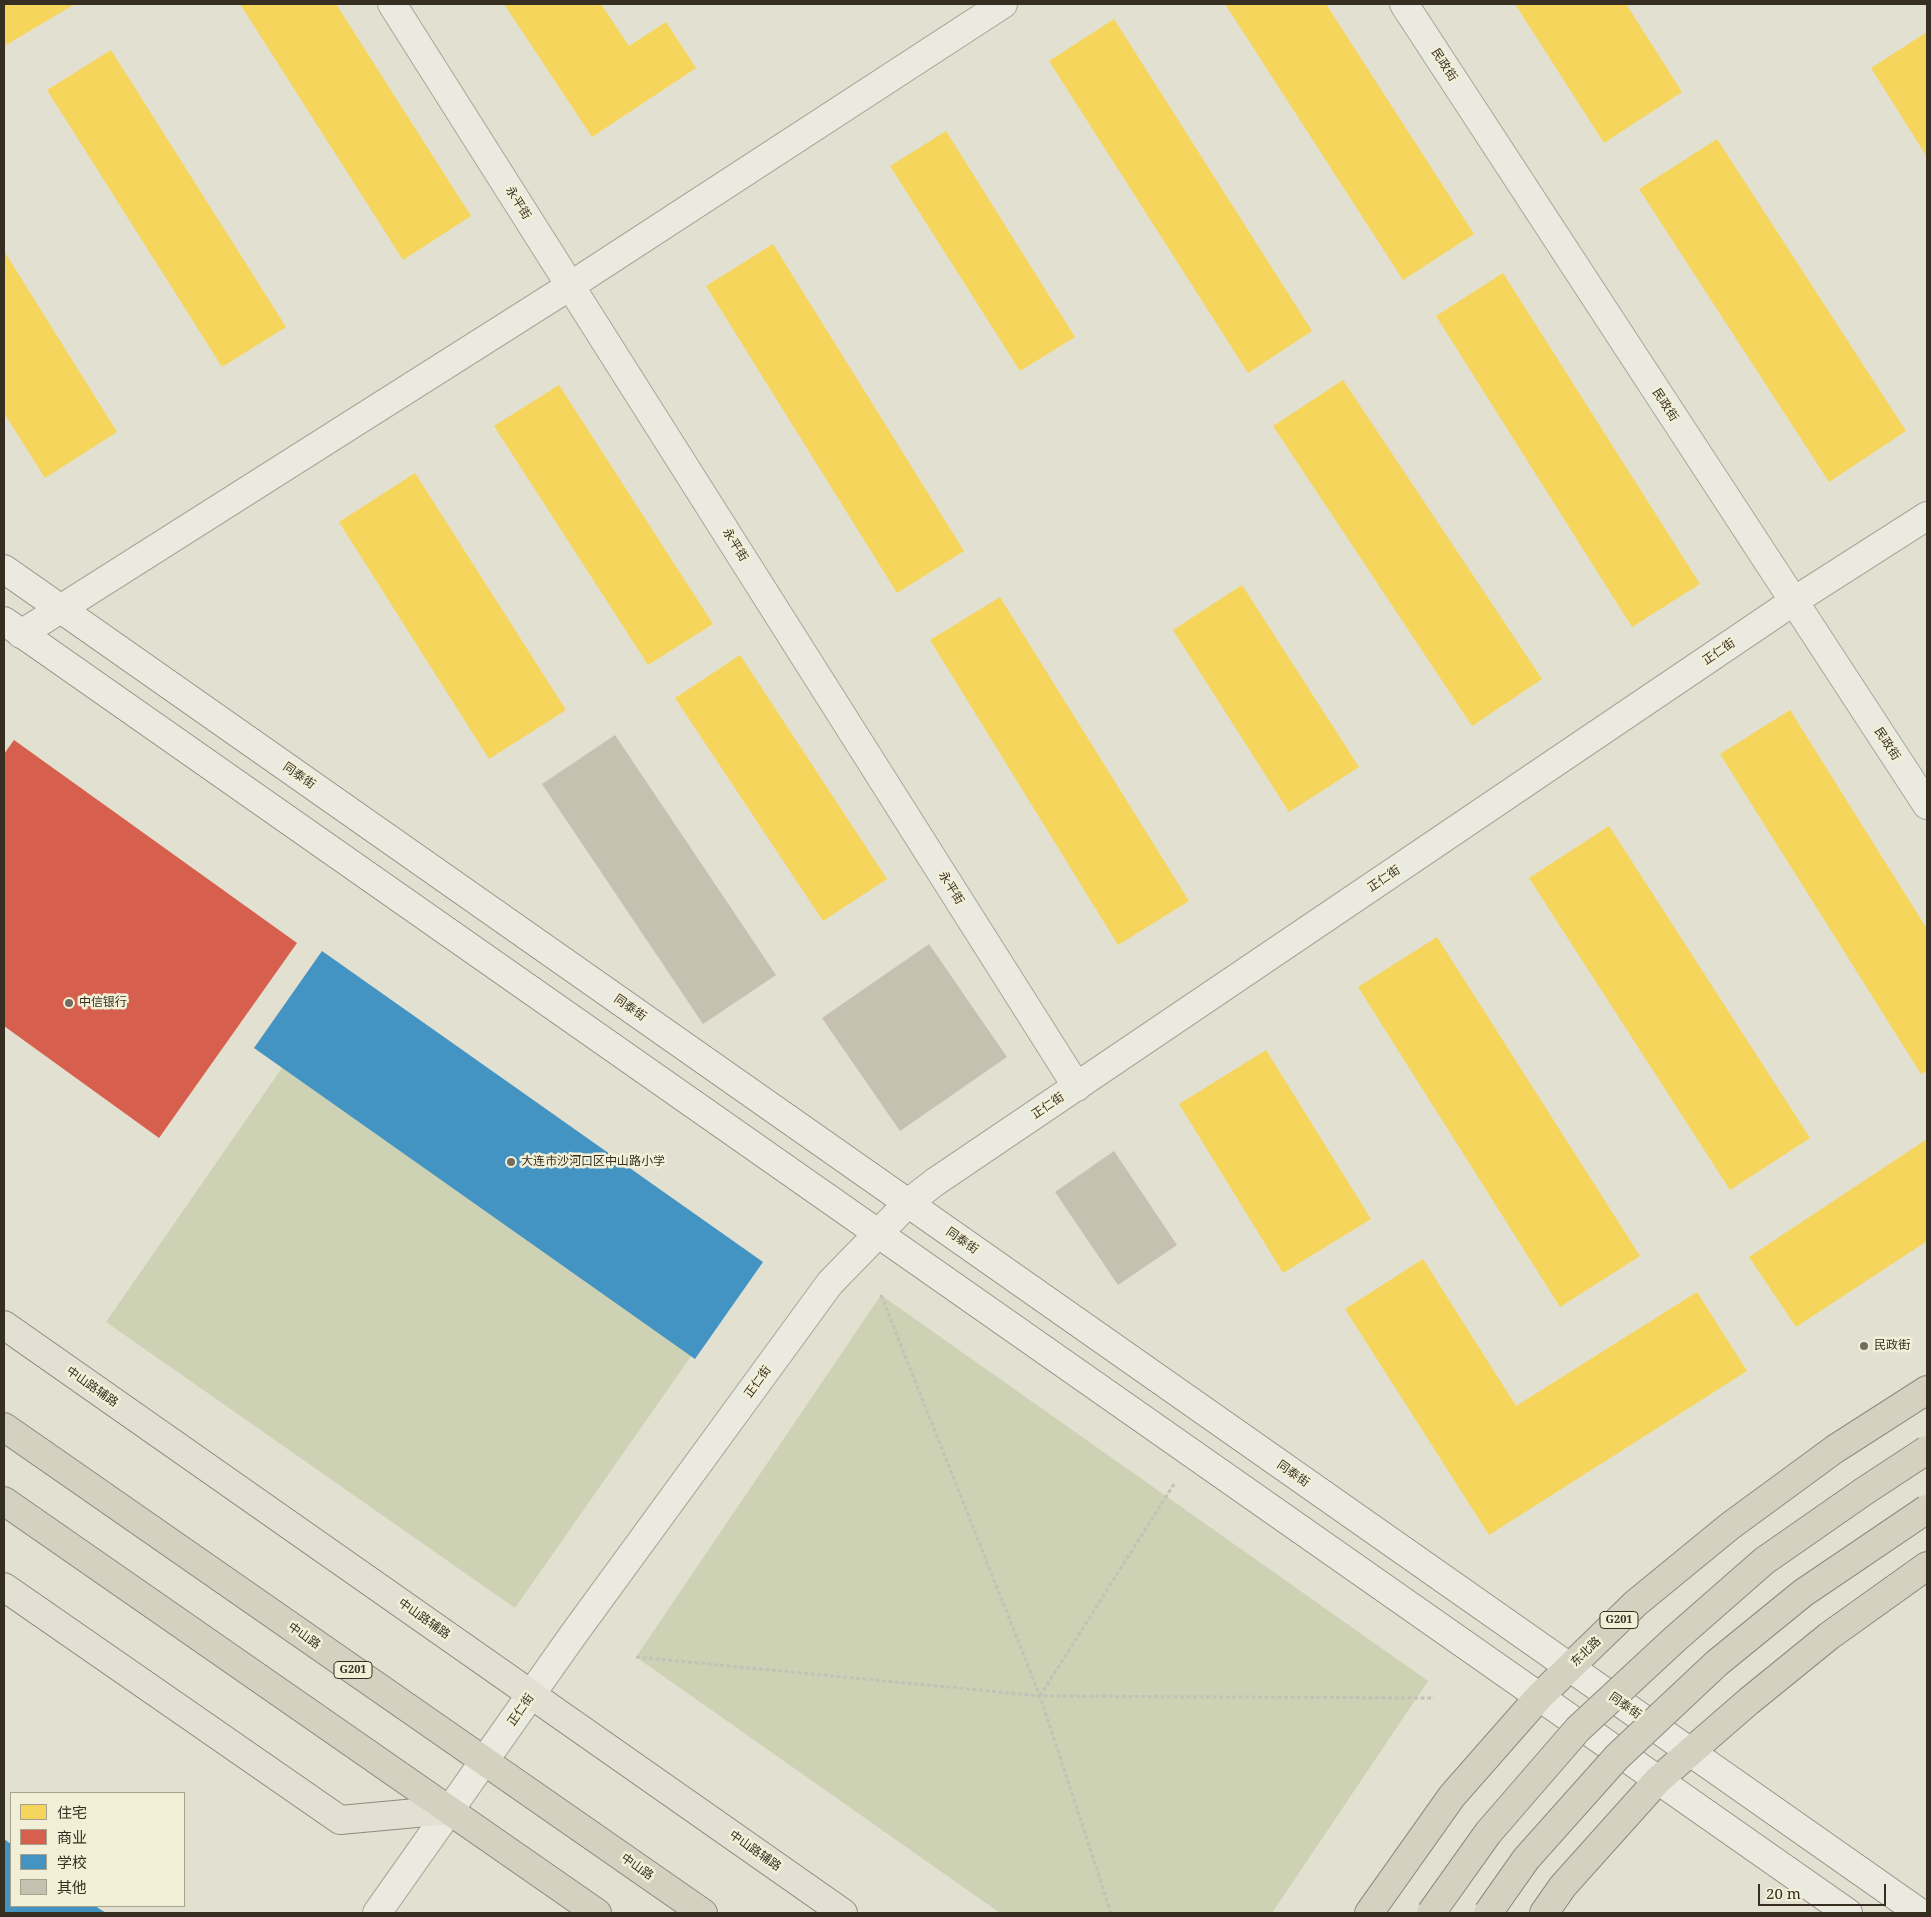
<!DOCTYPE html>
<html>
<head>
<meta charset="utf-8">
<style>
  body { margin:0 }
  #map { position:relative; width:1931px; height:1917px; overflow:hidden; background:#e2e0d0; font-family:"Noto Serif","Noto Sans SC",serif }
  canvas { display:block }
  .frame { position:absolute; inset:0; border:5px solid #362f21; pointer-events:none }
  .legend { position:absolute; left:10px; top:1792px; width:175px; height:115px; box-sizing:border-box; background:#f2efd7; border:1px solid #a7a28e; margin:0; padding:6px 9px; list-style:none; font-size:15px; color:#362f21 }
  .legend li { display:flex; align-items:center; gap:10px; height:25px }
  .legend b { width:25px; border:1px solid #a7a28e }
  .scale { position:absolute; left:1758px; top:1884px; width:128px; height:22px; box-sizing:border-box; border:2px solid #362f21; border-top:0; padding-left:6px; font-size:15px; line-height:18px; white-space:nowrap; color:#362f21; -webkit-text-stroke:4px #f2efd7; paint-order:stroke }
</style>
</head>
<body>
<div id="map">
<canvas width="1931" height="1917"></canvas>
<div class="frame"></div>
<ul class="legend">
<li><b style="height:14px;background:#f6d55c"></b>住宅</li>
<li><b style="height:14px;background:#d6604d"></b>商业</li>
<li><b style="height:14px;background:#4393c3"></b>学校</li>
<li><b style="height:14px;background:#c6c0b1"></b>其他</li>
</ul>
<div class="scale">20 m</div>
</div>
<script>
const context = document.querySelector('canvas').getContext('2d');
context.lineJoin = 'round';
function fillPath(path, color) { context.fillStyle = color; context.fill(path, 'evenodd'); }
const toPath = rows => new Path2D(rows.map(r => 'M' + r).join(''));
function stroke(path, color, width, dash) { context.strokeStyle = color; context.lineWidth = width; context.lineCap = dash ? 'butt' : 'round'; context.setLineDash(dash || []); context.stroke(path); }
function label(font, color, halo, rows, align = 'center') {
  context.font = font + ' "Noto Serif","Noto Sans SC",serif'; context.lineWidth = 5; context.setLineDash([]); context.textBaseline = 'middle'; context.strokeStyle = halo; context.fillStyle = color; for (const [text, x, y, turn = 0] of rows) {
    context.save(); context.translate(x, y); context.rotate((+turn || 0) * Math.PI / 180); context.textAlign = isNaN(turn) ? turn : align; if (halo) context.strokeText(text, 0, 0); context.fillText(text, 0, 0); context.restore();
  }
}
fillPath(toPath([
  [284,1065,694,1352,515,1608,106,1322],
  [881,1295,1428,1681,1272,1913,1000,1913,636,1657]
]), '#cdd2b4');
fillPath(toPath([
  [4,4,75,4,6,45,4,42],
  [240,4,336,4,471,216,403,260],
  [504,4,601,4,629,46,666,22,696,68,592,137],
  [1225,4,1326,4,1474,234,1403,280],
  [1515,4,1626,4,1682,92,1604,143],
  [1114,19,1312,331,1248,373,1049,61],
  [1927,32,1927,157,1871,68],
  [111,50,286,327,222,367,47,90],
  [946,131,1075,337,1020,371,890,166],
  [1717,139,1906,431,1829,482,1639,189],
  [773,244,964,551,897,593,706,286],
  [4,251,117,432,45,478,4,413],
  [1503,273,1700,584,1632,627,1436,316],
  [1343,380,1542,679,1472,726,1273,426],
  [559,385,713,624,648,665,494,426],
  [415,473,566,710,489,759,339,522],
  [1242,585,1359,767,1289,812,1173,630],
  [1000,597,1189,901,1118,945,930,640],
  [740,655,887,879,823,921,675,698],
  [1790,710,1927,929,1927,1070,1921,1074,1720,754],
  [1609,826,1810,1138,1730,1190,1529,878],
  [1437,937,1640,1256,1560,1307,1358,987],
  [1266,1050,1371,1219,1283,1273,1179,1104],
  [1927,1139,1927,1241,1796,1327,1749,1257],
  [1423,1259,1516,1406,1697,1292,1747,1371,1489,1535,1345,1309]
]), '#f6d55c');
fillPath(toPath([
  [14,740,297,943,159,1138,4,1026,4,754]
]), '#d6604d');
fillPath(toPath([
  [322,951,763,1262,695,1359,254,1048],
  [4,1839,11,1844,11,1906,95,1906,106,1913,4,1913]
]), '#4393c3');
fillPath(toPath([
  [615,735,776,975,703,1024,542,784],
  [929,944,1007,1057,900,1131,822,1018],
  [1114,1151,1177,1245,1118,1285,1055,1192]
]), '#c6c0b1');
const street = toPath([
  [392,4,1077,1087],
  [1404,4,1927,805],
  [21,634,570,286,1003,4],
  [377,1913,573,1635,830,1283,908,1203,935,1182,1794,601,1927,516]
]);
const secondary = toPath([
  [4,569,1920,1913],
  [4,621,1848,1913]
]);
const primary = toPath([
  [4,1325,843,1913],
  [4,1587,340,1820,449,1810]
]);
const highway = toPath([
  [4,1427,703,1913],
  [4,1501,597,1913],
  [1369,1913,1452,1796,1539,1697,1636,1603,1730,1526,1835,1449,1927,1390],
  [1544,1913,1563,1886,1658,1780,1749,1701,1829,1636,1927,1566]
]);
stroke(street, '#a8a598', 30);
stroke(secondary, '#979488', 30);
stroke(primary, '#8d8a7f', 30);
stroke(highway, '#8d8a7f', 30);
stroke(toPath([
  [881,1295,1040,1696,1111,1913],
  [636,1657,1040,1696,1434,1698],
  [1040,1696,1174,1484]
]), '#c4c1b7', 3, [4, 2.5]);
stroke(street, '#ebeae1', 28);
stroke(secondary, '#ebeae1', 28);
stroke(primary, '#e3e0d3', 28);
stroke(highway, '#d5d1c1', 28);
const highwayBridge = toPath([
  [1431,1913,1488,1833,1578,1729,1675,1639,1764,1561,1863,1492,1927,1450],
  [1488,1913,1526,1859,1617,1757,1717,1663,1803,1593,1927,1509]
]);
stroke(highwayBridge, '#8d8a7f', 30, []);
stroke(highwayBridge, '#d5d1c1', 28);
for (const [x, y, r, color] of [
  [69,1003,5,"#726d5e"],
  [511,1162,5,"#726d5e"],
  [1864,1346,5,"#726d5e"]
]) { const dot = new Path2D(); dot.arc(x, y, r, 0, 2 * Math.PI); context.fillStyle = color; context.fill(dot); stroke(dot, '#f2efd7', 2); }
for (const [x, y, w] of [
  [1619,1620,38],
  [353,1670,38]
]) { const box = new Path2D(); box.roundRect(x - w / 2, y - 8.5, w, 17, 4); context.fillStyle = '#f2efd7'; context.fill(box); stroke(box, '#362f21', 1); }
label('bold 11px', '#362f21', null, [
  ["G201",1619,1620],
  ["G201",353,1670]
]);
label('12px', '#362f21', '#f2efd7', [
  ["民政街",1444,65,57],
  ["永平街",518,203,58],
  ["民政街",1665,405,57],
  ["永平街",735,545,58],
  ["正仁街",1719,652,-34],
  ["民政街",1887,744,57],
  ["同泰街",299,776,35],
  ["正仁街",1384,879,-34],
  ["永平街",951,888,58],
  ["同泰街",630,1008,35],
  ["正仁街",1048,1106,-34],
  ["同泰街",962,1241,35],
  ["正仁街",758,1382,-54],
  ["中山路辅路",92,1387,35],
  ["同泰街",1293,1474,35],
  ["中山路辅路",424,1619,35],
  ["中山路",304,1636,35],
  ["东北路",1586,1652,-44],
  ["同泰街",1625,1706,35],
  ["正仁街",521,1710,-55],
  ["中山路辅路",755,1851,35],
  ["中山路",637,1867,35]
]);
label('12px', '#362f21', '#f2efd7', [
  ["中信银行",79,1003],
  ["大连市沙河口区中山路小学",521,1162],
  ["民政街",1874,1346]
], 'left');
</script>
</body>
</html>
